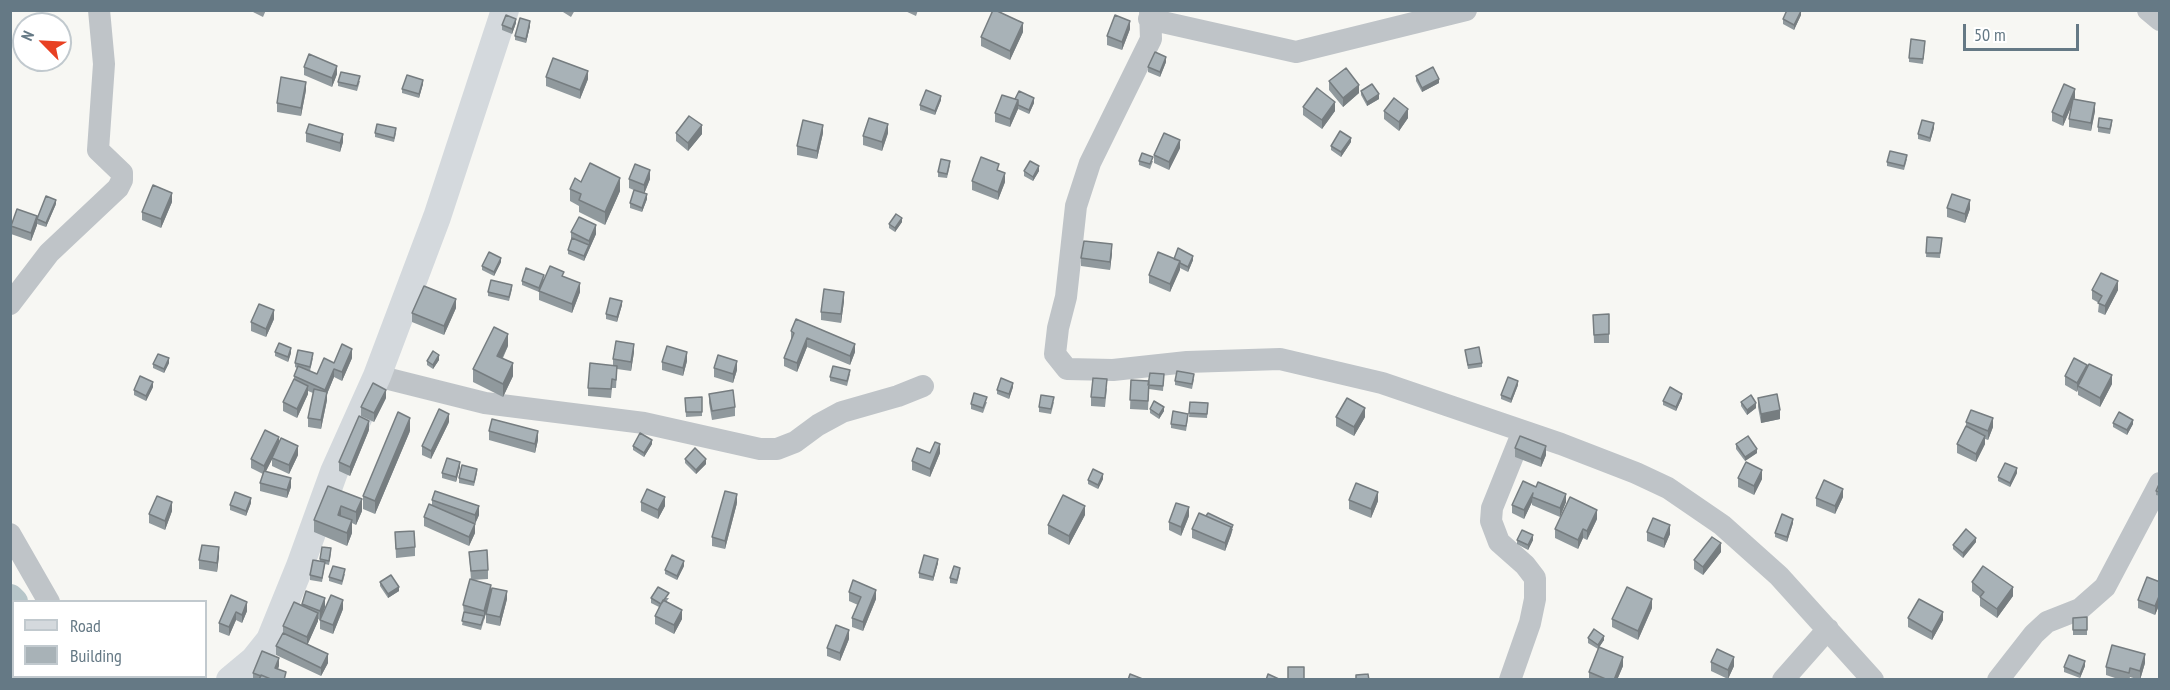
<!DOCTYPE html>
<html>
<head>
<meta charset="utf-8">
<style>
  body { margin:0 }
  #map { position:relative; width:2170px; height:690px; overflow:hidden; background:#f7f7f3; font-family:"PT Sans Narrow",sans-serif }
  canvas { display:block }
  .frame { position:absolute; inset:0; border:12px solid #657985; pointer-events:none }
  .legend { position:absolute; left:12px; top:600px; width:195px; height:78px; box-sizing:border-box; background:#fff; border:2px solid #c1c9ce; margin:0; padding:8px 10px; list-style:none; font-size:18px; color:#657985 }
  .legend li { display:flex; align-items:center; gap:12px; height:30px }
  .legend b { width:30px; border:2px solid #c1c9ce }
  .north { position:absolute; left:12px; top:12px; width:60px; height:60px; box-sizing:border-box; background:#fff; border:2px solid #c1c9ce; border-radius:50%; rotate:294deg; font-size:16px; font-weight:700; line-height:24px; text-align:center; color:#657985 }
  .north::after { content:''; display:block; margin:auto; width:21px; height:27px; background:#e84022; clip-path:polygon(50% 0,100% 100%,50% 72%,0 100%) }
  .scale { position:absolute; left:1963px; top:24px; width:116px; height:27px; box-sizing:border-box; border:3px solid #657985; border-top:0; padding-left:8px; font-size:18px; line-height:21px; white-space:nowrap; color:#657985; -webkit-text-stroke:4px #fff; paint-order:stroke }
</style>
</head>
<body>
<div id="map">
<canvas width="2170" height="690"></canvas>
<div class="frame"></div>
<ul class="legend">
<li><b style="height:8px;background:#d4d9dd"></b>Road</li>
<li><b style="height:16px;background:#a8b2b7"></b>Building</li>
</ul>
<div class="north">N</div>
<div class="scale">50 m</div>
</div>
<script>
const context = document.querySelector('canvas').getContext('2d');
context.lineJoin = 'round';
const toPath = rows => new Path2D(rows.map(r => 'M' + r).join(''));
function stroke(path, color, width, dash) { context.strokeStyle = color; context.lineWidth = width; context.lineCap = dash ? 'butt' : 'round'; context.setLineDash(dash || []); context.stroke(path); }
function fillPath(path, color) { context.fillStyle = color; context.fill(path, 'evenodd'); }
stroke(toPath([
  [10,598,14,602],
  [78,676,80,680]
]), '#b7c6c9', 28);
stroke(toPath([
  [1150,10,1151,39,1090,163,1076,206,1066,297,1058,328,1055,354,1067,369,1113,370,1187,362,1280,359,1382,383,1561,444,1636,473,1668,488,1722,525,1779,576,1873,680],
  [2148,10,2160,20],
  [1149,19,1296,52,1466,10],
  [10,304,49,253,118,188,122,180,122,173,98,150,104,64,99,10],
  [377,376,485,403,644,423,760,449,777,449,795,442,818,425,842,412,898,396,923,386],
  [10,534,49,602],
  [128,676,130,680],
  [1510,680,1530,623,1535,599,1535,578,1525,565,1499,542,1491,521,1492,508,1523,431],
  [1783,680,1828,629],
  [1998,680,2034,634,2047,622,2080,609,2105,587,2160,483]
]), '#bfc4c8', 22);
stroke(toPath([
  [230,680,254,660,270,640,300,566,334,472,377,376,437,217,505,10]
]), '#d4d9dd', 28);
fillPath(toPath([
  [253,10,266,10,263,17,253,12],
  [563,10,575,10,571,17,563,12],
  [903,10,918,10,916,16],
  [1801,15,1794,30,1783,24,1783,19],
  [516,23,512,34,502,30,502,25],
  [530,26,526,43,515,40,515,36],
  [1130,29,1122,50,1107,45,1107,36],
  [1023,32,1010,60,981,46,981,37],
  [1925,45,1923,64,1909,62,1909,58],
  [1166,62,1160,77,1148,72,1148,67],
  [304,67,337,74,332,87,304,75],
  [1416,76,1439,83,1422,92,1416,81],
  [546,77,588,79,580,99,546,86],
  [360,81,357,91,338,86,338,82],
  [1329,81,1359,93,1343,107,1329,90],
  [423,84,419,98,402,93,402,89],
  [306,90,301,116,277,112,277,103],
  [1361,91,1379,99,1367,106,1361,95],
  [2075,98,2074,99,2095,111,2091,131,2069,127,2069,119,2071,107,2063,126,2052,121,2052,112],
  [1015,99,1034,103,1029,114,1018,109,1010,127,995,122,995,113],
  [941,100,935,115,920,110,920,105],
  [1303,107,1335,111,1322,129,1303,115],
  [1384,111,1408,118,1399,131,1384,119],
  [2112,124,2110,134,2098,132,2098,127],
  [1934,128,1930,142,1918,139,1918,134],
  [306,133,343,142,340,152,306,142],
  [375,133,396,133,394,142,375,137],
  [676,133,702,134,688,151,676,141],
  [823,133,817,159,797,155,797,146],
  [888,133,882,151,863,145,863,136],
  [1351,142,1341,157,1331,150,1331,146],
  [1180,148,1169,170,1154,163,1154,155],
  [1907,159,1904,170,1887,166,1887,162],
  [1139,161,1153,161,1150,169,1139,165],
  [950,165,947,178,938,177,938,172],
  [999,171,1005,182,998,200,972,190,972,181],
  [1024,171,1039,171,1033,181,1024,176],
  [629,179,650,179,644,194,647,199,642,212,630,208,630,203,636,191,629,188],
  [581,182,620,191,605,225,579,212,579,206,570,201,570,189],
  [172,202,161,228,142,220,142,212],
  [56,204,46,227,37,224,37,219],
  [1947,208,1970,209,1965,223,1947,217],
  [902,222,895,232,889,228,889,224],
  [37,225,31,241,11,234,11,226],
  [571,232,596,234,584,261,568,254,568,250,571,240],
  [1927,237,1942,238,1940,258,1926,257],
  [1112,253,1110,270,1081,266,1081,258],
  [1174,259,1193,260,1188,272,1180,268,1170,292,1149,283,1149,275],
  [501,262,494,276,482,270,482,266],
  [544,279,580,292,572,313,539,300,539,292,522,285,522,281],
  [512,289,509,301,488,296,488,292],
  [2092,290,2118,290,2105,315,2098,312,2099,303,2092,299],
  [844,301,841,323,821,320,821,312],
  [622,305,617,322,606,319,606,314],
  [456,308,444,335,412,322,412,313],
  [1609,314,1609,343,1594,343,1593,315],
  [274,319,266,337,251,331,251,322],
  [791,331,855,352,850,365,807,347,797,372,784,366,784,358,791,340],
  [508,346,503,358,513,376,503,397,473,382,473,369],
  [1465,350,1482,363,1482,367,1468,369],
  [275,352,291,353,288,362,275,356],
  [634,352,631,371,617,369,616,388,612,388,611,398,588,396,588,388,613,366,613,359],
  [313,358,310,371,317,374,334,363,352,358,342,381,334,377,327,394,327,400,321,429,308,427,308,418,313,393,308,391,308,394,297,418,283,411,283,402,294,380,294,376,297,368,295,367,295,363],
  [439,360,433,369,427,365,427,361],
  [687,361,683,376,662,370,662,362],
  [169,363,164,373,153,368,153,364],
  [714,368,737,370,733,383,714,377],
  [2087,369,2112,384,2100,407,2078,395,2078,390,2077,392,2065,385,2065,376],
  [850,374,847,386,830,381,830,377],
  [1164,374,1163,391,1149,389,1148,410,1130,409,1131,380,1149,381],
  [1194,379,1192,389,1175,385,1175,381],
  [1518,385,1511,403,1501,399,1501,395],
  [153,387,146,401,134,395,134,390],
  [1013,387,1009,399,997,394,997,390],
  [1107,388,1105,407,1091,406,1091,397],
  [709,394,735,407,735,416,712,420,709,403],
  [702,397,702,416,686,417,685,398],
  [386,398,374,422,361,416,361,407],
  [1682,398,1676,411,1663,405,1663,401],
  [1758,398,1780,419,1761,423,1758,407],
  [987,402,983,413,971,409,971,404],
  [1054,402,1051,414,1039,412,1039,407],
  [1190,402,1208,403,1207,418,1189,417],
  [1741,402,1756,408,1747,415,1741,406],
  [1150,409,1164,411,1159,419,1150,413],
  [1336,417,1365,417,1354,436,1336,426],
  [1188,418,1186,431,1171,428,1171,424],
  [449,422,431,459,422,455,422,446],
  [1966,422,1993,427,1988,440,1985,439,1985,444,1976,462,1957,453,1957,444,1966,427],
  [2113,423,2133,424,2127,435,2113,427],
  [369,430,350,476,339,471,339,462],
  [410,431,375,514,363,509,363,496],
  [489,431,538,440,535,453,489,440],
  [279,443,298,455,289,474,272,466,272,459,266,471,291,487,287,498,260,491,260,483,263,474,251,468,251,459],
  [652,444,644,457,633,450,633,446],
  [1736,444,1757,453,1745,461,1736,449],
  [1515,448,1546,455,1541,467,1515,457],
  [930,453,940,453,930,477,912,470,912,461],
  [685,459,706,464,696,474,685,463],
  [460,467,456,482,442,478,442,473],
  [477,473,474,486,459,483,459,478],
  [2017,473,2010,487,1998,481,1998,477],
  [1738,478,1762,479,1754,495,1738,487],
  [1103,479,1098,489,1088,484,1088,480],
  [2160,482,2160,496,2156,495,2156,491],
  [328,486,362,511,356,525,352,523,352,533,347,546,314,532,314,520],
  [1536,487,1566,502,1560,517,1532,505,1532,502,1524,519,1512,513,1512,505],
  [1843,497,1835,514,1816,506,1816,498],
  [432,500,479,515,475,524,466,520,475,533,469,546,424,526,424,517,432,505],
  [1349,500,1378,501,1371,518,1349,509],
  [641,502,665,506,658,519,641,511],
  [251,503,246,516,230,510,230,505],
  [737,503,725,549,712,546,712,537],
  [172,511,165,530,149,523,149,514],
  [1085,515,1069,545,1048,534,1048,525],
  [1189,516,1181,536,1169,530,1169,522],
  [1597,519,1587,540,1583,538,1578,549,1555,538,1555,529],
  [1793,523,1787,542,1775,537,1775,533],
  [1192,529,1233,529,1225,551,1192,538],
  [395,532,415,547,415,556,396,558],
  [1647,532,1670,534,1664,548,1647,541],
  [1517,540,1533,540,1528,550,1517,544],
  [1976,542,1963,558,1953,549,1953,545],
  [469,552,488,570,488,579,472,580,491,593,507,599,500,626,486,623,486,614,490,600,481,630,462,625,464,614,463,605,471,580],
  [1721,552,1703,575,1694,569,1694,560],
  [331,553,329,565,325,564,322,582,310,580,310,575,320,561,320,559],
  [219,556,217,572,199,569,199,560],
  [938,563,933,581,919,578,919,573],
  [684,566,677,580,665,574,665,570],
  [960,572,957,584,950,583,950,578],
  [345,574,342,585,329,581,329,577],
  [380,582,399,591,388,598,380,586],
  [1972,582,2013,596,1997,618,1980,606,1980,597,1972,591],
  [2160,582,2160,603,2155,615,2138,608,2138,600],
  [849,592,876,599,863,631,852,627,852,618,858,605,849,601],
  [231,595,247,611,242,623,236,620,229,636,219,632,219,623],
  [651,598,669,598,666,602,682,619,674,634,655,624,655,616,659,607,651,603],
  [302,604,325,607,320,620,318,619,318,621,307,645,328,663,321,676,276,655,276,646,283,633,283,626,302,605],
  [1652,608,1638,640,1612,627,1612,619],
  [343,609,333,634,320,629,320,620],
  [2087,617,2087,635,2073,635,2073,618],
  [1908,618,1943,620,1932,640,1908,627],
  [1588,638,1604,640,1599,647,1623,666,1617,680,1589,680,1589,672,1598,649,1588,643],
  [849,639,840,661,827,656,827,648],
  [1711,662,1734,666,1728,679,1711,671],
  [2145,663,2140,680,2130,677,2129,680,2121,680,2106,675,2106,667],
  [279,666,278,669,286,680,253,680,253,673],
  [2085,666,2080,678,2064,672,2064,667]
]), '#90999d');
fillPath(toPath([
  [1801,11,1801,15,1794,30,1794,25],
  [516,19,516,23,512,34,512,29],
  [530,21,530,26,526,43,526,39],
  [1130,21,1130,29,1122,50,1122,42],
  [1023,23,1023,32,1010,60,1010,51],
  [1166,57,1166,62,1160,77,1160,72],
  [337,66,337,74,332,87,332,78],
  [588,71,588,79,580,99,580,90],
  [1439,79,1439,83,1422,92,1422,88],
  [423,80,423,84,419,98,419,94],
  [306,82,306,90,301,116,301,108],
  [1359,85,1359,93,1343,107,1343,98],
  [2075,89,2075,98,2063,126,2063,117],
  [1379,94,1379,99,1367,106,1367,102],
  [941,96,941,100,935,115,935,111],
  [1034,98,1034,103,1029,114,1029,110],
  [1018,100,1018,109,1010,127,1010,119],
  [1335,102,1335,111,1322,129,1322,120],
  [2095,103,2095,111,2091,131,2091,123],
  [1408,109,1408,118,1399,131,1399,122],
  [1934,123,1934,128,1930,142,1930,138],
  [888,124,888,133,882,151,882,142],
  [702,125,702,134,688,151,688,143],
  [823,125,823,133,817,159,817,151],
  [343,134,343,142,340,152,340,143],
  [1351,138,1351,142,1341,157,1341,152],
  [1180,140,1180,148,1169,170,1169,162],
  [1039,166,1039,171,1033,181,1033,177],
  [650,170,650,179,644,194,644,185],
  [1005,173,1005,182,998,200,998,192],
  [620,178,620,191,605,225,605,212],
  [172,193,172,202,161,228,161,219],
  [647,194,647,199,642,212,642,208],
  [56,200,56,204,46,227,46,223],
  [1970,200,1970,209,1965,223,1965,214],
  [37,216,37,225,31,241,31,233],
  [902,218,902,222,895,232,895,228],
  [596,225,596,234,584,261,584,256,589,246,589,241],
  [1112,244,1112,253,1110,270,1110,262],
  [1193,256,1193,260,1188,272,1188,267],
  [501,258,501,262,494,276,494,272],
  [1180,261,1180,270,1170,292,1170,284],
  [2118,281,2118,290,2105,315,2105,306],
  [580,283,580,292,572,313,572,304],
  [844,292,844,301,841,323,841,314],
  [456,299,456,308,444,335,444,326],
  [622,301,622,305,617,322,617,317],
  [274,310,274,319,266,337,266,329],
  [508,334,508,346,497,368,497,356],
  [807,338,807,347,797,372,797,363],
  [634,344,634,352,631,371,631,362],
  [855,344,855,352,850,365,850,356],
  [291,348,291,353,288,362,288,357],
  [352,349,352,358,342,381,342,372],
  [687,352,687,361,683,376,683,368],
  [439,355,439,360,433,369,433,365],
  [169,358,169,363,164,373,164,369],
  [737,361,737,370,733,383,733,374],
  [513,363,513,376,503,397,503,384],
  [2087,365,2087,373,2078,386,2077,392,2077,383],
  [334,369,334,377,327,394,327,400,321,429,321,420,325,398,325,390],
  [2112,375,2112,384,2100,407,2100,398],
  [1518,381,1518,385,1511,403,1511,399],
  [153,382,153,387,146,401,146,396],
  [1013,383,1013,387,1009,399,1009,394],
  [308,386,308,394,297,418,297,409],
  [386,390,386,398,374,422,374,413],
  [1682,394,1682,398,1676,411,1676,407],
  [1756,403,1756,408,1747,415,1747,410],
  [1164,407,1164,411,1159,419,1159,415],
  [1365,408,1365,417,1354,436,1354,427],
  [1780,410,1780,419,1761,423,1761,414],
  [449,414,449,422,431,459,431,451],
  [410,418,410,431,375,514,375,501],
  [1993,418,1993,427,1988,440,1988,431],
  [2133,420,2133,424,2127,435,2127,430],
  [369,421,369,430,350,476,350,467],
  [538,431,538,440,535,453,535,444],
  [1985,436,1985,444,1976,462,1976,454],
  [279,437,279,446,264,475,264,466],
  [652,440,652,444,644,457,644,453],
  [940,444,940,453,930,477,930,469],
  [298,446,298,455,289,474,289,465],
  [1546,446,1546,455,1541,467,1541,459],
  [1757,449,1757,453,1745,461,1745,457],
  [706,459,706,464,696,474,696,470],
  [460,462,460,467,456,482,456,477],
  [2017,468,2017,473,2010,487,2010,483],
  [1762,470,1762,479,1754,495,1754,486],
  [1103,474,1103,479,1098,489,1098,485],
  [291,478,291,487,287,498,287,490],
  [1843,489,1843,497,1835,514,1835,506],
  [1378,492,1378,501,1371,518,1371,509],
  [1533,493,1532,502,1524,519,1524,510],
  [737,494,737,503,725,549,725,541],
  [1566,494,1566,502,1560,517,1560,508],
  [665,497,665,506,658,519,658,510],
  [251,498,251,503,246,516,246,511],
  [362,499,362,511,356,525,356,512],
  [172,502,172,511,165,530,165,521],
  [341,506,341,519,338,515],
  [479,506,479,515,475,524,475,515],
  [1085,506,1085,515,1069,545,1069,536],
  [1189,507,1189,516,1181,536,1181,527],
  [1597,510,1597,519,1587,540,1587,531],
  [1793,519,1793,523,1787,542,1787,537],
  [352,520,352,533,347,546,347,533],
  [475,524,475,533,469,546,469,537],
  [1233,525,1231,535,1225,551,1225,543],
  [1670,525,1670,534,1664,548,1664,539],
  [1583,529,1583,538,1578,549,1578,540],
  [1533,535,1533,540,1528,550,1528,545],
  [1976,538,1976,542,1963,558,1963,553],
  [1721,543,1721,552,1703,575,1703,567],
  [219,547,219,556,217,572,217,563],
  [938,559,938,563,933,581,933,577],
  [684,561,684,566,677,580,677,576],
  [491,585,491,594,484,620,484,611],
  [399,587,399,591,388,598,388,594],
  [2013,587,2013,596,1997,618,1997,609],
  [876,590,876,599,863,631,863,622],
  [507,591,507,599,500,626,500,617],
  [2160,594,2160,603,2155,615,2155,606],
  [325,598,325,607,320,620,320,611],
  [1652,599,1652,608,1638,640,1638,631],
  [343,600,343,609,333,634,333,625],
  [247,602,247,611,242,623,242,615],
  [682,610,682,619,674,634,674,625],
  [236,612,236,620,229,636,229,627],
  [1943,612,1943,620,1932,640,1932,632],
  [318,613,318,621,307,646,307,637],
  [849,630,849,639,840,661,840,653],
  [1604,636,1604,640,1598,649,1598,645],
  [328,654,328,663,321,676,321,668],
  [2145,654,2145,663,2140,680,2140,671],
  [1623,657,1623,666,1617,680,1614,680],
  [1734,657,1734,666,1728,679,1728,670],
  [279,658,279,666,275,676,275,668],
  [2085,661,2085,666,2080,678,2080,674]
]), '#767d80');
const building = toPath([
  [993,10,995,10,1023,23,1010,51,981,37,993,10],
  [1787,10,1801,11,1794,25,1783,19,1787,10],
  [506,15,516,19,512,29,502,25,506,15],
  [1115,15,1130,21,1122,42,1107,36,1115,15],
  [520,18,530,21,526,39,515,36,520,18],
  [1911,39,1925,41,1923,59,1909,58,1911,39],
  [1155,52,1166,57,1160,72,1148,67,1155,52],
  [309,54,337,66,332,78,304,67,309,54],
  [553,58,588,71,580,90,546,77,553,58],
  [1433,67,1439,79,1422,88,1416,76,1433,67],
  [1346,68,1359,85,1343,98,1329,81,1346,68],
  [341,72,360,76,357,86,338,82,341,72],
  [407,75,423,80,419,94,402,89,407,75],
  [281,77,306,82,301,108,277,103,281,77],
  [1372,84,1379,94,1367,102,1361,91,1372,84],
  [2064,84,2075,89,2063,117,2052,112,2064,84],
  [1317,88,1335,102,1322,120,1303,107,1317,88],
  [926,90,941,96,935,111,920,105,926,90],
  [1019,91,1034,98,1029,110,1018,105,1018,100,1015,99,1019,91],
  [1002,95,1018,100,1010,119,995,113,1002,95],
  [1394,98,1408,109,1399,122,1384,111,1394,98],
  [2073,99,2095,103,2091,123,2069,119,2073,99],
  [689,116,702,125,688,143,676,133,689,116],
  [869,118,888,124,882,142,863,136,869,118],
  [2099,118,2112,120,2110,129,2098,127,2099,118],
  [803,120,823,125,817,151,797,146,803,120],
  [1922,120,1934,123,1930,138,1918,134,1922,120],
  [309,124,343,134,340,143,306,133,309,124],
  [377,124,396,128,394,138,375,133,377,124],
  [1340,131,1351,138,1341,152,1331,146,1340,131],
  [1164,133,1180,140,1169,162,1154,155,1164,133],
  [1890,151,1907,155,1904,166,1887,162,1890,151],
  [1142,153,1153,157,1150,164,1139,161,1142,153],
  [981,157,999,164,997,170,1005,173,998,192,972,181,981,157],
  [941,159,950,161,947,174,938,172,941,159],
  [1030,161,1039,166,1033,177,1024,171,1030,161],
  [590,163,620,178,605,212,579,200,581,194,570,189,575,178,581,182,590,163],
  [635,164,650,170,644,185,629,179,635,164],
  [153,185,172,193,161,219,142,212,153,185],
  [634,190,647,194,642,208,630,203,634,190],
  [1952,194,1970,200,1965,214,1947,208,1952,194],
  [46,196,56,200,46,223,37,219,46,196],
  [17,209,37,216,31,233,11,226,17,209],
  [896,214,902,218,895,228,889,224,896,214],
  [579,217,596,225,589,241,571,232,579,217],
  [1927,237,1942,238,1940,253,1926,253,1927,237],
  [572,238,589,245,584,256,568,250,572,238],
  [1084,241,1112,244,1110,262,1081,258,1084,241],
  [1178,248,1193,256,1188,267,1180,263,1180,261,1174,259,1178,248],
  [489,252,501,258,494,272,482,266,489,252],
  [1158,252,1180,261,1170,284,1149,275,1158,252],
  [550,266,564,272,562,276,580,283,572,304,539,291,550,266],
  [526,268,544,275,539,288,522,281,526,268],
  [2101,273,2118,281,2105,306,2098,303,2102,296,2092,290,2101,273],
  [491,280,512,285,509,297,488,292,491,280],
  [424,286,456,299,444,326,412,313,424,286],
  [824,289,844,292,841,314,821,312,824,289],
  [610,298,622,301,617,317,606,314,610,298],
  [259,304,274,310,266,329,251,322,259,304],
  [1609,314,1609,334,1594,335,1593,315,1609,314],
  [796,319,855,344,850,356,807,338,797,363,784,358,794,333,791,331,796,319],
  [494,327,508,334,497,356,513,363,503,384,473,369,494,327],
  [616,341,634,344,631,362,613,359,616,341],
  [279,343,291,348,288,357,275,352,279,343],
  [342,344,352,349,342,372,334,369,325,390,294,376,298,366,317,374,324,358,334,363,342,344],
  [667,346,687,352,683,368,662,362,667,346],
  [1479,347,1482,363,1468,365,1465,350,1479,347],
  [298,350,313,353,310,367,295,363,298,350],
  [433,351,439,355,433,365,427,361,433,351],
  [158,354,169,358,164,369,153,364,158,354],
  [718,355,737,361,733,374,714,368,718,355],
  [2074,358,2087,365,2077,383,2065,376,2074,358],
  [590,363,617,366,616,380,612,379,611,389,588,388,590,363],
  [2089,364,2112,375,2100,398,2078,386,2089,364],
  [833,366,850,370,847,381,830,377,833,366],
  [1177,371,1194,374,1192,384,1175,381,1177,371],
  [1150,373,1164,374,1163,386,1148,385,1150,373],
  [140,376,153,382,146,396,134,390,140,376],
  [1508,377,1518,381,1511,399,1501,395,1508,377],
  [1001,378,1013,383,1009,394,997,390,1001,378],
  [1093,378,1107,379,1105,398,1091,397,1093,378],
  [294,379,308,386,297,409,283,402,294,379],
  [1131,380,1149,381,1148,401,1130,400,1131,380],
  [373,383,386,390,374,413,361,407,373,383],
  [1670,387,1682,394,1676,407,1663,401,1670,387],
  [314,389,327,392,321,420,308,418,314,389],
  [733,390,735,407,712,411,709,394,733,390],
  [974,393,987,397,983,408,971,404,974,393],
  [1777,394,1780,410,1761,414,1758,398,1777,394],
  [1041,395,1054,397,1051,409,1039,407,1041,395],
  [1751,395,1756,403,1747,410,1741,402,1751,395],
  [702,397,702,412,686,412,685,398,702,397],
  [1347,398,1365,408,1354,427,1336,417,1347,398],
  [1154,401,1164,407,1159,415,1150,409,1154,401],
  [1190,402,1208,403,1207,414,1189,413,1190,402],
  [439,409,449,414,431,451,422,446,439,409],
  [1971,410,1993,418,1988,431,1966,422,1971,410],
  [1173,411,1188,414,1186,426,1171,424,1173,411],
  [398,412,410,418,375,501,363,496,398,412],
  [2119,412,2133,420,2127,430,2113,423,2119,412],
  [359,416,369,421,350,467,339,462,359,416],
  [492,419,538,431,535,444,489,431,492,419],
  [1966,426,1985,436,1976,454,1957,444,1966,426],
  [265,430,279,437,264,466,251,459,265,430],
  [640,433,652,440,644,453,633,446,640,433],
  [1520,436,1546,446,1541,459,1515,448,1520,436],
  [1748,436,1757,449,1745,457,1736,444,1748,436],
  [281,438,298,446,289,465,272,458,281,438],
  [935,442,940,444,930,469,912,461,917,448,930,453,935,442],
  [695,448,706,459,696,470,685,459,695,448],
  [447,458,460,462,456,477,442,473,447,458],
  [1746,462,1762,470,1754,486,1738,478,1746,462],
  [2005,463,2017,468,2010,483,1998,477,2005,463],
  [462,465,477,469,474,482,459,478,462,465],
  [1093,469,1103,474,1098,485,1088,480,1093,469],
  [264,471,291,478,287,490,260,483,264,471],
  [1824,480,1843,489,1835,506,1816,498,1824,480],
  [1523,481,1536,487,1538,482,1566,494,1560,508,1532,497,1533,493,1524,510,1512,505,1523,481],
  [2160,482,2160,492,2156,491,2160,482],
  [1356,483,1378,492,1371,509,1349,500,1356,483],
  [328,486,362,499,356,512,341,506,338,515,352,520,347,533,314,520,328,486],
  [647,489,665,497,658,510,641,502,647,489],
  [435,491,479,506,475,515,432,500,435,491],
  [725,491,737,494,725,541,712,537,725,491],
  [235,492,251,498,246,511,230,505,235,492],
  [1063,495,1085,506,1069,536,1048,525,1063,495],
  [157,496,172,502,165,521,149,514,157,496],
  [1570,497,1597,510,1587,531,1583,529,1578,540,1555,529,1570,497],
  [1176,503,1189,507,1181,527,1169,522,1176,503],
  [429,504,475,524,469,537,424,517,429,504],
  [1199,513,1231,527,1225,543,1192,529,1199,513],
  [1208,513,1233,525,1231,529,1231,527,1206,516,1208,513],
  [1782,514,1793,519,1787,537,1775,533,1782,514],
  [1653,518,1670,525,1664,539,1647,532,1653,518],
  [1966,529,1976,538,1963,553,1953,545,1966,529],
  [1522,530,1533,535,1528,545,1517,540,1522,530],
  [414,531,415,547,396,549,395,532,414,531],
  [1712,537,1721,543,1703,567,1694,560,1712,537],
  [202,545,219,547,217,563,199,560,202,545],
  [322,547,331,548,329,561,320,559,322,547],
  [487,550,488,570,471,571,469,552,487,550],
  [672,555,684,561,677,576,665,570,672,555],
  [924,555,938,559,933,577,919,573,924,555],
  [313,560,325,562,322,578,310,575,313,560],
  [333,566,345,569,342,581,329,577,333,566],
  [954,566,960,568,957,580,950,578,954,566],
  [1983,566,2013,587,1997,609,1980,597,1984,592,1972,582,1983,566],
  [391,575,399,587,388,594,380,582,391,575],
  [2147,577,2160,582,2160,594,2155,606,2138,600,2147,577],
  [470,579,491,585,484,611,463,605,470,579],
  [853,580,876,590,863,622,852,618,861,597,849,592,853,580],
  [658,587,669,593,661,604,651,598,658,587],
  [1627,587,1652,599,1638,631,1612,619,1627,587],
  [492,588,507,591,500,617,486,614,492,588],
  [306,591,325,598,320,611,302,604,306,591],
  [231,595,247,602,242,615,236,612,229,627,219,623,231,595],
  [331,595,343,600,333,625,320,620,331,595],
  [1919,599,1943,612,1932,632,1908,618,1919,599],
  [663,600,682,610,674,625,655,616,663,600],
  [294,602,318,613,307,637,283,626,294,602],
  [464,612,484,616,481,625,462,621,464,612],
  [2087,617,2087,630,2073,630,2073,618,2087,617],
  [836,625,849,630,840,653,827,648,836,625],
  [1594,629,1604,636,1598,645,1588,638,1594,629],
  [283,633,328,654,321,668,276,646,283,633],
  [2112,645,2145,654,2140,671,2130,668,2129,673,2106,667,2112,645],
  [1599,647,1623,657,1614,680,1608,680,1589,672,1599,647],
  [1717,649,1734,657,1728,670,1711,662,1717,649],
  [262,651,279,658,275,668,286,672,284,680,273,680,261,675,261,676,253,673,262,651],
  [2069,655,2085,661,2080,674,2064,667,2069,655],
  [1288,667,1304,667,1304,680,1288,680,1288,667],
  [1130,674,1145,680,1128,680,1130,674],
  [1268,674,1281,680,1266,680,1268,674],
  [1368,674,1369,680,1356,680,1356,675,1368,674],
  [261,675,273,680,259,680,261,675]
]);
fillPath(building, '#a8b2b7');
stroke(building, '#767d80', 1.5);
</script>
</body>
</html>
